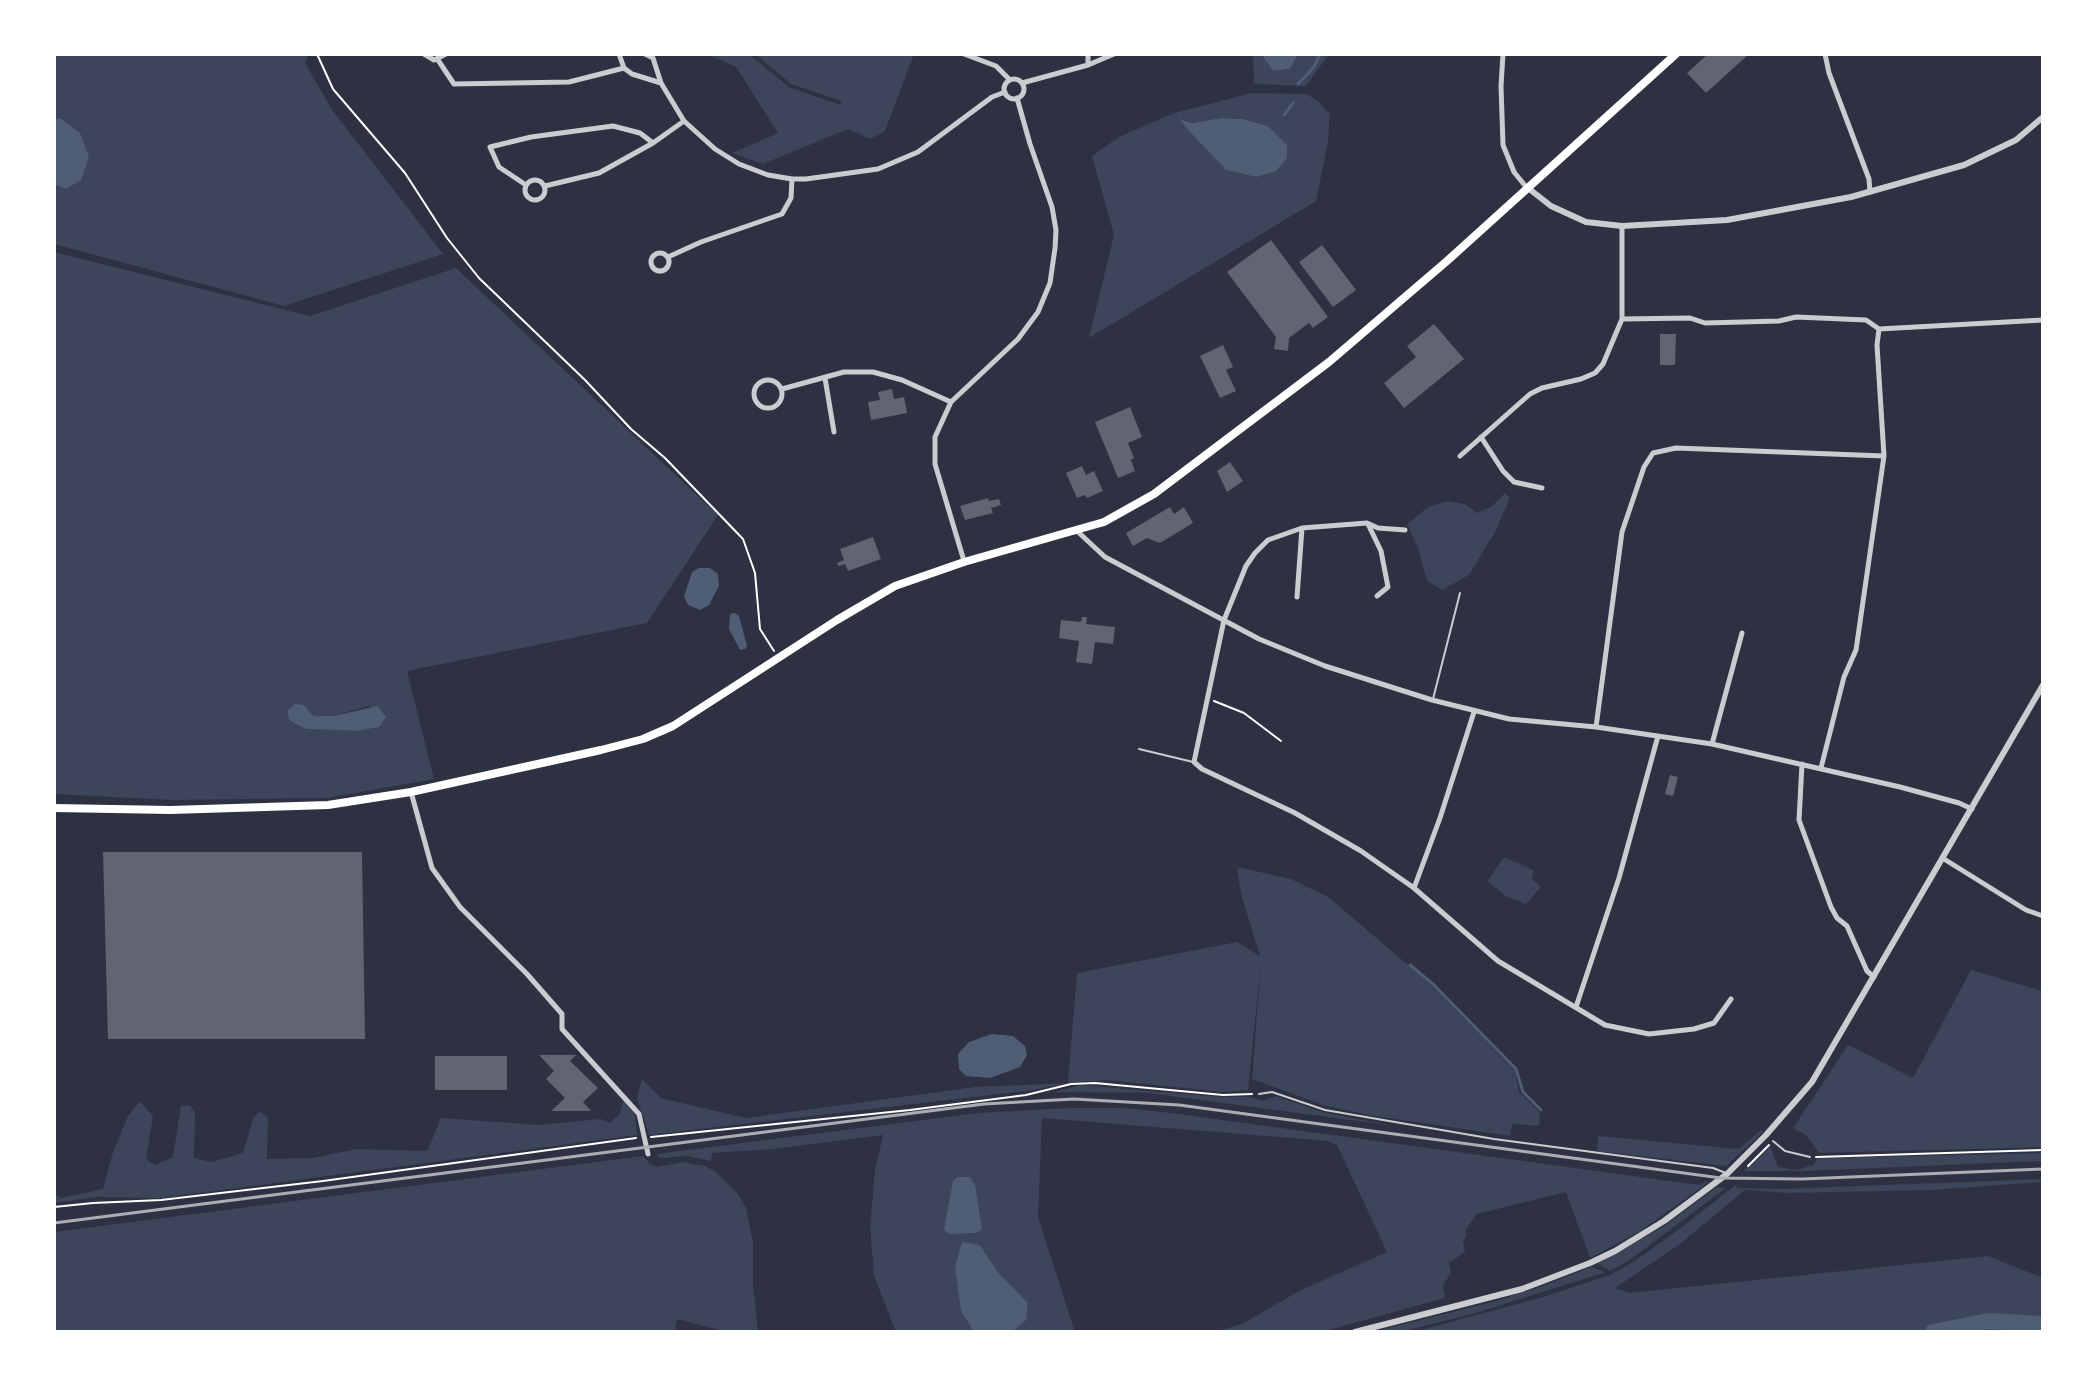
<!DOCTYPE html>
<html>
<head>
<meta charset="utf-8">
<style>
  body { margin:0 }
  #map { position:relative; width:2097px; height:1386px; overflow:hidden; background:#2d3142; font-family:"DM Sans",sans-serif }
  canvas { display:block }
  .frame { position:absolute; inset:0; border:56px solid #fff; pointer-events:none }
</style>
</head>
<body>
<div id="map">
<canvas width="2097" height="1386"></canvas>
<div class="frame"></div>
</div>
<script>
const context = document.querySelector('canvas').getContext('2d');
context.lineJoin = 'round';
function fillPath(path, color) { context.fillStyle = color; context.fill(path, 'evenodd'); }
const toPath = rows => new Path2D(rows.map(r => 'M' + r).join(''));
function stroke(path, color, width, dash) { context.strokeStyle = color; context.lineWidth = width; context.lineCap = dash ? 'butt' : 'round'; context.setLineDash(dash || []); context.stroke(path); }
fillPath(toPath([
  [54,54,309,54,305,63,333,111,443,254,284,306,54,244],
  [707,54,749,54,789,87,840,105,842,101,791,84,755,54,914,54,885,131,870,139,848,129,763,164,732,153,778,133,736,67],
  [1253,54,1261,54,1273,71,1290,69,1298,54,1329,54,1306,86,1254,84],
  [1252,93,1306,94,1317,100,1330,114,1328,142,1316,201,1089,338,1114,235,1092,156,1119,137,1174,113],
  [1221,118,1243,119,1268,126,1256,177,1226,170,1186,128,1182,119,1192,123],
  [54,252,310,316,456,268,718,515,647,623,407,671,434,779,327,798,171,800,54,794],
  [304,705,312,715,318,716,333,716,369,706,379,727,358,731,306,729,290,721],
  [1505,493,1510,498,1495,532,1469,575,1442,590,1427,581,1419,551,1407,524,1428,507,1447,501,1465,504,1477,513,1491,507],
  [1504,857,1534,870,1532,879,1541,887,1526,904,1507,897,1487,881],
  [1237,867,1291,879,1328,897,1434,987,1515,1071,1519,1092,1540,1113,1539,1126,1512,1124,1510,1136,1368,1115,1323,1105,1252,1079,1261,961,1248,1090,1223,1092,1107,1080,1068,1083,1034,1090,649,1135,637,1098,642,1079,661,1098,746,1118,975,1087,1068,1083,1077,973,1237,942,1260,956,1241,894],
  [1971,970,2043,991,2043,1147,1819,1153,1806,1135,1793,1128,1848,1045,1913,1078],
  [1081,1085,1223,1097,1250,1097,1263,1101,1275,1096,1326,1113,1395,1126,1148,1093,1054,1092],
  [623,1100,635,1115,637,1135,162,1198,97,1197,54,1203,54,1194,61,1198,103,1189,113,1152,128,1116,140,1101,153,1116,146,1159,155,1165,173,1157,181,1106,190,1105,195,1113,194,1158,212,1162,243,1153,254,1116,260,1112,268,1117,267,1159,312,1158,357,1149,427,1151,441,1118,539,1125,601,1119,609,1123,620,1114],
  [1069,1108,1124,1108,1171,1113,1685,1183,1701,1185,1705,1181,1709,1182,1639,1232,1590,1258,1566,1192,1477,1214,1466,1229,1466,1237,1463,1241,1465,1252,1449,1263,1451,1272,1443,1286,1445,1298,1321,1332,1214,1332,1242,1324,1299,1291,1387,1252,1337,1145,1328,1141,1042,1118,1038,1217,1075,1332,1000,1332,1013,1331,1028,1303,997,1271,980,1245,961,1311,974,1332,896,1332,874,1276,870,1227,875,1170,883,1135,774,1149,712,1153,711,1161,687,1156,665,1158,658,1157,656,1154,978,1113],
  [1761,1130,1763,1132,1726,1166,1597,1151,1598,1136,1739,1149],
  [1770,1145,1778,1167,1797,1170,1813,1165,1817,1159,1823,1158,2043,1153,2043,1161,1805,1171,1743,1171],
  [643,1156,650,1164,657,1167,683,1162,705,1166,716,1172,737,1193,746,1208,753,1243,753,1283,758,1332,727,1332,677,1319,675,1332,54,1332,54,1232],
  [2043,1179,2043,1182,1933,1190,1788,1193,1745,1190,1680,1244,1615,1288,1629,1293,1988,1256,2043,1278,2043,1332,1413,1332,1540,1298,1610,1275,1633,1262,1678,1230,1737,1184,1736,1188,1778,1189],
  [1717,1187,1726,1188,1631,1259,1610,1271,1597,1263,1664,1226],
  [1591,1267,1606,1272,1476,1313,1400,1332,1372,1332,1496,1301,1543,1286]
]), '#3c4559');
fillPath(toPath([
  [1261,54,1298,54,1290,69,1273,71],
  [60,118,80,133,89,157,81,180,66,189,54,184,54,120],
  [1221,118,1243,119,1268,126,1287,145,1287,158,1276,171,1256,177,1226,170,1186,128,1180,119,1192,123],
  [699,568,710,568,718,574,719,586,709,605,700,610,688,605,684,597,692,572],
  [735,613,739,616,747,646,745,649,740,650,729,629,730,614],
  [295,704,304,705,312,715,318,716,333,716,378,706,386,717,379,727,358,731,306,729,290,721,287,711],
  [992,1034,1013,1036,1025,1046,1027,1055,1020,1067,990,1078,966,1076,959,1069,958,1054,969,1042],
  [957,1177,970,1177,975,1185,982,1229,976,1233,950,1234,944,1230,953,1181],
  [962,1242,980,1245,997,1271,1028,1303,1026,1320,1013,1331,974,1332,961,1311,955,1267]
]), '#4f5d75');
stroke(toPath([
  [1298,84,1314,67,1320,54],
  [1284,115,1293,103],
  [1410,965,1433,984,1516,1069,1523,1092,1541,1110]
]), '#4f5d75', 3);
stroke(toPath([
  [1933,1332,1988,1321,2043,1324]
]), '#4f5d75', 16);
fillPath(toPath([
  [1708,54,1749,54,1706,93,1687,73],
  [1271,240,1328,317,1313,328,1309,323,1289,338,1288,351,1274,349,1276,337,1227,272],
  [1322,245,1356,290,1333,307,1299,262],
  [1434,324,1464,359,1404,408,1384,383,1416,357,1407,346],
  [1660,334,1676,334,1675,365,1660,365],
  [1223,345,1233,367,1226,370,1236,391,1220,398,1200,356],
  [892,389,894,399,904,397,907,413,871,420,868,402,880,400,878,392],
  [1130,407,1142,437,1128,443,1134,458,1131,460,1135,471,1118,478,1095,422],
  [1230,462,1243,481,1227,492,1217,471],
  [1082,466,1086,475,1094,471,1103,491,1087,498,1085,495,1077,498,1066,473],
  [988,498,989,501,999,499,1001,505,991,508,993,513,965,520,960,506],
  [1170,507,1174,514,1184,507,1193,523,1160,543,1147,538,1133,546,1126,533],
  [873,537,881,559,848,571,845,564,839,566,837,563,844,560,840,549],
  [1082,617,1087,617,1086,624,1115,627,1113,644,1095,642,1092,664,1076,662,1079,641,1059,638,1061,620,1081,622],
  [1670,775,1678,777,1673,796,1665,794],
  [103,852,362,852,365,1039,108,1039],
  [539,1055,576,1055,570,1061,598,1088,583,1102,591,1111,551,1111,565,1098,546,1079,554,1071],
  [435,1056,507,1056,507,1090,435,1090]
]), '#626471');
stroke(toPath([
  [317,54,333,89,405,173,447,238,479,278,585,380,631,429,665,458,743,539,755,573,760,629,774,651],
  [1214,701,1244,713,1281,741],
  [651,1137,910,1110,1026,1095,1071,1084,1095,1083,1223,1095,1252,1094],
  [1816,1157,2043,1150],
  [1748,1166,1769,1145],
  [54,1207,93,1203,161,1200,323,1181,636,1138]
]), '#fff', 2);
stroke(toPath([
  [1433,699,1460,593],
  [1139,749,1193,762],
  [1259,1094,1272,1092,1325,1110,1494,1139,1713,1168,1726,1173],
  [1773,1141,1785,1151,1810,1157]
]), '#caccd0', 2);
stroke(toPath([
  [424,54,434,60,446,54],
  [619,54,624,68,632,74,661,83],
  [645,54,653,58,661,83,684,121,715,149,739,164,768,175,792,179,806,179,878,169,918,152,992,97,1005,92],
  [964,54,996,66,1010,80],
  [1503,54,1501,86,1503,145,1514,172,1527,188],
  [1825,54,1829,73,1869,179,1870,192],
  [438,60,454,84,569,82,624,68],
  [1088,65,1088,54],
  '1004 89a10 10 0 1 1 20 0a10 10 0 1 1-20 0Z',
  [1022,83,1088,65,1114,54],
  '525 190a10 10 0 1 1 20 0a10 10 0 1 1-20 0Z',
  [526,185,499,167,490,147,531,137,613,126,640,133,653,143],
  [545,186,599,173,653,143,684,121],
  '651 262a9 9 0 1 1 18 0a9 9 0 1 1-18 0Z',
  [668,257,701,242,782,214,791,198,792,179],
  [1622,319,1690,318,1705,323,1779,321,1796,317,1866,320,1879,329],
  [1879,329,2043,320],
  [825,378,834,432],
  '754 394a14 14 0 1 1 28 0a14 14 0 1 1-28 0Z',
  [782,389,844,372,873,372,902,380,951,402],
  [1481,437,1503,471,1514,482,1542,488],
  [1460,456,1530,394,1542,388,1581,379,1595,373,1603,364,1622,319,1622,226],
  [1368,524,1381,551,1388,587,1377,596],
  [1405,530,1378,528,1367,523,1302,528,1268,540,1255,553,1246,566,1224,620,1194,762,1202,769,1295,813,1361,851,1414,888,1498,961,1605,1025,1649,1034,1694,1029,1714,1023,1731,999],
  [1077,531,1105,557,1259,639,1325,666,1432,700,1509,719,1596,727,1712,744,1900,787,1959,803,1972,809],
  [964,561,935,464,935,437,951,402,1018,339,1038,312,1050,283,1055,248,1056,230,1052,207,1030,144,1017,98],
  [1297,597,1302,528],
  [1596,727,1622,532,1644,467,1653,453,1676,448,1884,456],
  [1712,744,1742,633],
  [1802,764,1799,820,1831,907,1837,918,1847,926,1867,971,1874,977],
  [1821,768,1844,677,1856,650,1884,456,1877,345,1879,329],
  [411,792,432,868,460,907,527,974,562,1014,562,1029,639,1114,648,1154],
  [1944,859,2026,910,2043,916],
  [1414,888,1440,818,1474,712],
  [1576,1007,1619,878,1658,736]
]), '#caccd0', 5);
stroke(toPath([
  [1528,188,1551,206,1586,222,1622,226,1727,220,1851,197,1964,165,2016,140,2043,117],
  [1355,1332,1522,1289,1590,1263,1615,1251,1664,1221,1727,1174,1766,1135,1812,1082,2043,685]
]), '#caccd0', 6);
stroke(toPath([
  [54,808,171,810,328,805,411,792,601,750,643,739,673,726,837,620,895,586,964,562,1104,522,1154,494,1329,362,1447,261,1676,54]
]), '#fff', 8);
stroke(toPath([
  [54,1223,984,1104,1074,1099,1179,1105,1721,1178,1802,1179,2043,1169]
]), '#abadb3', 3);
</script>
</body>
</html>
